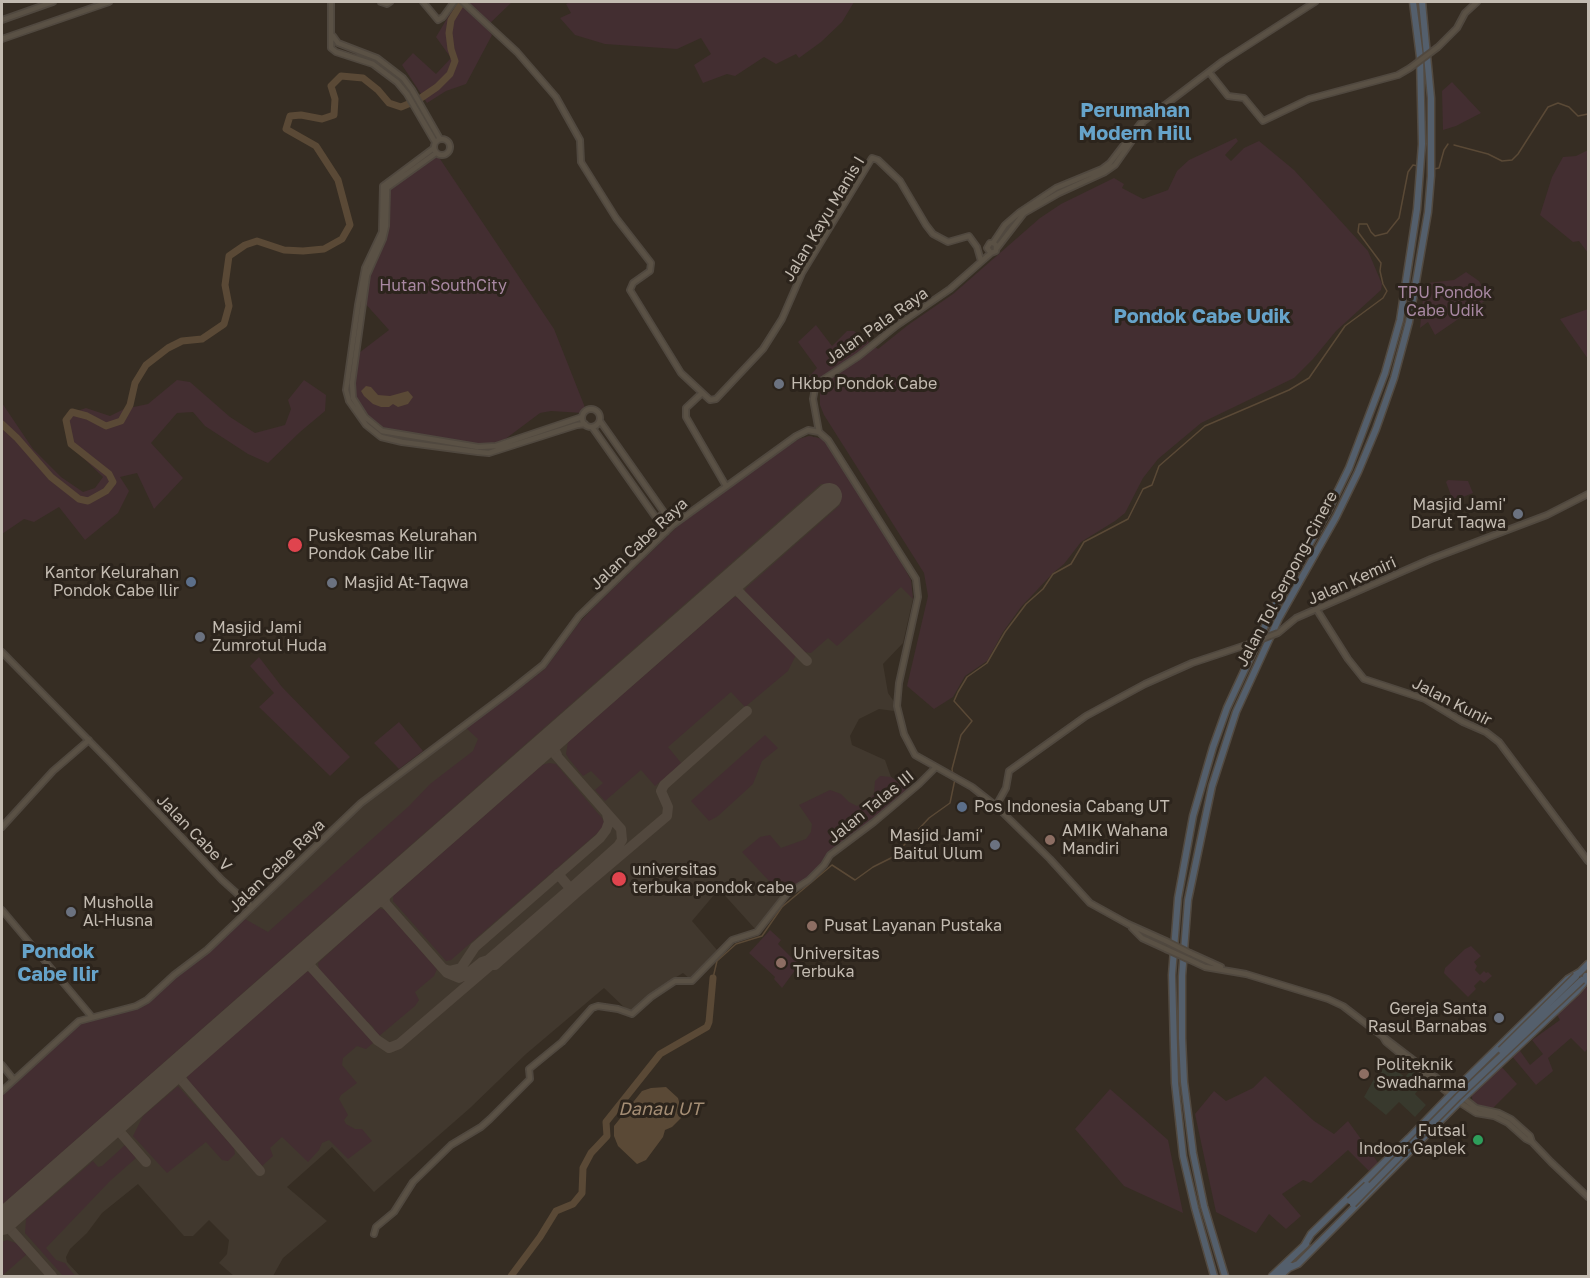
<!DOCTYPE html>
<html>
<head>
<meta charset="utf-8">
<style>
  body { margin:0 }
  #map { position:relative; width:1590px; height:1278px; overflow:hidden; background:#362d23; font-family:"Golos Text",sans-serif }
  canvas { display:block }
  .frame { position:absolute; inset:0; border:3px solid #c3bbb1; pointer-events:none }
</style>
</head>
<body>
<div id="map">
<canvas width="1590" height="1278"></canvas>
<div class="frame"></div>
</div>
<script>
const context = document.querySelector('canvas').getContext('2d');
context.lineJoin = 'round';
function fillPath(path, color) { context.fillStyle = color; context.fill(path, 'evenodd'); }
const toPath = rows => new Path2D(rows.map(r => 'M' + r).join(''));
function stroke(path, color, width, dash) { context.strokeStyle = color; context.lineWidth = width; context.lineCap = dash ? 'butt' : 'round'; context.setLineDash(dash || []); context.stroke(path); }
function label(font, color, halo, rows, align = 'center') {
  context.font = font + ' "Golos Text",sans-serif'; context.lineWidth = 6; context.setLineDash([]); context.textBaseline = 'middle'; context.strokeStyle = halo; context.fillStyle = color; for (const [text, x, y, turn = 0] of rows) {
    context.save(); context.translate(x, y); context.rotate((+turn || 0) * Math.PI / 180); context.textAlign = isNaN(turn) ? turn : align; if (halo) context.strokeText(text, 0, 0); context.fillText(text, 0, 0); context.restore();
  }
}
fillPath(toPath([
  [1387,1064,1405,1077,1413,1068,1426,1080,1415,1094,1426,1105,1415,1117,1399,1102,1386,1115,1364,1097,1374,1079]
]), '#38392d');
fillPath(toPath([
  [809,436,823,439,835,454,911,580,913,599,903,643,883,664,888,693,895,703,894,711,879,709,859,719,850,736,852,745,885,760,891,777,911,791,830,855,810,877,786,892,764,924,756,930,719,889,692,921,717,950,690,979,683,973,658,988,656,993,632,1011,626,1009,604,988,526,1054,470,1108,374,1192,332,1147,287,1187,327,1221,283,1258,273,1276,234,1276,219,1263,227,1254,229,1240,209,1220,193,1236,184,1236,138,1184,102,1213,87,1233,70,1249,66,1257,67,1262,80,1276,2,1276,2,1094,83,1022,128,1012,148,1002,166,984,212,949,359,807,545,669,579,623,593,608,679,525,782,450,799,439]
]), '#41382e');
fillPath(toPath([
  [463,2,512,2,486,27,492,35,466,84,446,91,427,103,402,65,413,53,436,74,451,58,436,37,451,12],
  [571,2,854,2,842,22,821,42,799,58,796,54,776,64,764,57,735,76,727,74,703,83,694,65,711,54,701,38,677,49,605,44,575,35,560,18,571,13,566,4],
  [1452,82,1481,113,1456,126,1443,130,1442,91],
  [1236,138,1238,141,1225,155,1231,161,1244,148,1259,141,1294,170,1368,251,1382,284,1381,290,1336,331,1313,359,1294,378,1201,423,1158,459,1143,478,1125,513,1115,521,1081,542,1064,564,1053,573,1021,607,1003,632,987,661,965,676,953,697,934,709,907,686,928,596,924,573,824,415,820,405,820,391,809,391,802,384,817,368,798,342,816,325,832,346,847,331,854,331,878,349,908,325,953,294,1040,218,1061,204,1114,178,1124,184,1122,188,1143,199,1168,190,1177,171,1189,160],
  [1588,150,1588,253,1579,241,1573,242,1540,215,1552,177,1563,157,1576,156],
  [436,153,554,329,586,410,583,413,551,411,540,413,496,446,490,447,388,433,370,423,353,398,355,356,389,330,363,301,367,275,379,248,386,191],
  [1466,272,1479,281,1489,298,1435,335,1428,322,1420,328,1423,298,1427,283,1454,280],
  [1588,309,1588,359,1560,319],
  [177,380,190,382,230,417,255,433,285,425,291,409,288,400,304,380,326,395,325,411,300,432,268,463,248,454,205,426,193,412,177,413,151,443,183,478,154,509,137,473,120,477,129,491,118,513,85,540,59,507,34,522,24,519,2,534,2,403,33,449,61,477,83,492,95,488,103,477,70,445,66,425,71,413,86,408,110,416,124,409,148,404],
  [809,436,823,439,835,454,900,560,911,580,913,599,901,587,837,646,828,638,811,653,804,652,744,592,746,588,840,505,840,502,825,484,821,484,2,1205,2,1094,83,1022,138,1009,245,919,268,932,409,806,430,784,473,751,478,739,466,728,545,669,579,623,593,608,679,525,782,450,799,439],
  [1448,480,1468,481,1473,493,1453,501,1446,482],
  [734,597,740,597,796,655,788,671,745,707,731,692,668,747,682,764,655,786,641,770,605,801,595,790,603,783,591,771,583,776,569,759,566,754,568,742],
  [259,657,282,687,350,757,330,776,259,707,274,693,250,666],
  [399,722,423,751,399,769,374,743],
  [765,735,778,748,762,761,753,784,718,816,709,821,691,801],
  [549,763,556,764,602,818,604,822,602,829,451,960,446,961,393,901,393,896,542,765],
  [880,776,891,777,911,791,830,855,810,877,786,892,783,896,742,852,760,837,770,835,781,848,806,839,811,832,812,824,799,805,830,790,841,794,849,802,857,806,868,800,874,794,875,781],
  [378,908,385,910,437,969,434,976,415,992,419,1000,415,1006,378,1037,373,1031,374,1028,368,1022,366,1023,319,970,318,963],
  [770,930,781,940,778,944,793,959,802,950,807,954,782,988,774,979,775,977,749,953],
  [1471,946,1481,956,1474,962,1477,966,1475,970,1480,975,1484,971,1486,973,1488,972,1492,976,1484,983,1480,980,1474,986,1476,989,1468,997,1444,973,1445,968,1465,949],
  [310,971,314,973,373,1043,366,1049,357,1046,343,1058,342,1065,357,1083,341,1095,339,1099,348,1115,344,1120,346,1124,355,1129,362,1129,372,1141,348,1159,329,1140,322,1143,319,1150,308,1162,282,1137,270,1148,273,1156,262,1166,188,1082,187,1076,306,972],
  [1579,979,1588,989,1588,1048,1585,1052,1571,1038,1548,1058,1553,1071,1536,1085,1511,1055,1518,1048,1530,1065,1543,1054,1532,1040,1560,1020,1552,1006],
  [1500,1065,1517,1084,1492,1109,1481,1108,1473,1103,1471,1092],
  [1265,1076,1314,1121,1334,1134,1348,1121,1379,1164,1371,1173,1348,1150,1311,1183,1303,1180,1282,1194,1301,1216,1286,1229,1269,1214,1256,1233,1216,1212,1195,1114,1214,1091,1226,1101,1253,1088],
  [178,1086,234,1148,235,1154,228,1161,222,1160,206,1142,167,1173,133,1136,143,1116],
  [1110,1089,1168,1140,1183,1213,1124,1186,1075,1129],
  [125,1145,136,1158,110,1181,46,1248,56,1260,65,1263,75,1276,63,1276,25,1233,26,1219,93,1161,98,1167,102,1166],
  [7,1240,16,1243,27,1254,2,1276,2,1242]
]), '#432e31');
fillPath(toPath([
  [366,386,371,387,378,395,390,396,408,391,413,397,408,404,398,407,393,404,389,407,381,407,373,404,364,396,361,391],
  [666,1087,678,1098,683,1116,672,1127,665,1130,663,1137,646,1160,637,1164,618,1146,614,1136,614,1126,642,1091,651,1088]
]), '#5a4936');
stroke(toPath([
  [1454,145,1488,154,1502,161,1512,160,1518,154,1548,107,1558,103,1569,107,1578,116,1588,114],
  [1434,169,1439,168,1444,150,1448,144],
  [953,775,952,769,961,735,972,721,954,701,958,692,967,677,987,663,1005,632,1026,604,1043,589,1053,574,1071,564,1084,542,1128,519,1143,489,1152,485,1159,466,1205,426,1289,390,1309,378,1345,326,1383,298,1387,291,1383,284,1380,271,1381,263,1358,232,1359,224,1367,224,1371,232,1375,236,1387,233,1399,218,1408,172,1413,165,1418,166],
  [713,978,717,961,736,944,762,936,782,907,832,865,855,880,873,867,893,857,929,818,950,803,955,779]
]), '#5a4936', 1.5);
stroke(toPath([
  [2,424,17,438,51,477,79,499,88,501,106,491,113,482,109,474,71,444,66,420,72,412,87,416,106,426,121,421,130,405,135,383,146,365,168,348,182,341,202,339,224,324,229,306,225,285,229,256,245,245,257,241,284,250,303,251,324,249,342,239,350,225,338,180,316,146,286,129,290,116,301,115,322,119,334,115,335,99,331,86,341,76,363,78,378,90,389,103,401,107,418,100,437,87,450,74,455,61,451,49,449,33,451,20,462,2],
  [511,1276,540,1237,556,1211,573,1204,582,1193,583,1168,591,1153,607,1136,606,1122,660,1054,707,1027,709,1022,713,978]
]), '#5a4936', 7);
stroke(toPath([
  [730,583,807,661],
  [557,755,554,749,554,741,564,728],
  [392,880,384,890,385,903,447,973,459,978,466,975,482,962,488,960,570,889,618,846,622,840,621,829,554,753,546,750,535,754],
  [575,894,667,816,668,807,661,791,664,785,747,711],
  [362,906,374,900,385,903],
  [303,958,377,1040,389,1048,399,1044,491,965,495,965,575,894,558,874],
  [444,969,449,971,461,968,475,947,600,838,606,830,609,822,607,814],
  [174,1071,260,1171],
  [113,1124,146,1162],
  [3,1221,52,1276]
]), '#52483e', 10);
stroke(toPath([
  [2,1222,829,496]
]), '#52483e', 26);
const secondary = toPath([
  [331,2,331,48,336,52,373,64,397,82,407,94,435,142],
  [381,2,387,4,390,2],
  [423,2,438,20,443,17,454,2],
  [463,2,517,52,556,97,580,140,581,162,616,218,651,263,650,271,633,283,630,290,681,373,710,400,716,399,763,349,782,319,802,273,872,158,878,160,900,181,926,225,933,234,948,242,969,236,977,247,981,261],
  [2,20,53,2],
  [333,36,338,43,377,58,403,78,412,90,440,139],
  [2,39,109,2],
  [1438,47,1457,28,1465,13,1477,2],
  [1209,72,1228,96,1244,98,1263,121,1309,99,1398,75,1410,68],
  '434 147a8 8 0 1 1 16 0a8 8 0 1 1-16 0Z',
  [434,148,383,186,382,232,365,268,358,305,346,390,349,401,366,425,381,437,402,442,478,452,489,453,577,425,585,424],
  [436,153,387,188,386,226,383,239,367,275,352,383,353,398,365,417,382,431,478,447,496,446,582,417],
  [993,243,1005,225,1020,212,1056,188,1102,169,1110,163,1140,124,1223,61,1315,2],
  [997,248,1024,213,1059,193,1105,172,1115,165,1141,128,1142,123],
  [702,393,686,408,686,417,726,486],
  '582 418a9 9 0 1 1 18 0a9 9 0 1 1-18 0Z',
  [600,421,673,525],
  [592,427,666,532],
  [819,432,813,399,815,388,821,381,859,356,896,326,950,289,991,253,996,251,996,245,993,243,990,243,987,248,991,253],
  [656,519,664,513,675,517,683,516],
  [1317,610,1348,659,1364,679,1425,699,1463,722,1486,732,1499,742,1588,861],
  [1278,633,1296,618,1431,559,1547,515,1588,494],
  [2,652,110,762,222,880,251,906],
  [996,806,1006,788,1009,771,1086,716,1145,684,1192,663,1246,645],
  [2,827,53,771,89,740],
  [2,910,92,1017],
  [1132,928,1142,938,1166,949],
  [1190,953,1221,967],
  [1190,960,1205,967,1246,974,1328,999,1343,1006,1455,1092],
  [1383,1037,1386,1042,1459,1102,1476,1113,1494,1116,1508,1123,1526,1139,1532,1142],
  [2,1065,14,1080],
  [2,1091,79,1021,136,1006,147,1000,174,975,207,950,361,803,509,692,543,665,579,616,673,525,796,436,808,430,819,432,828,440,916,579,918,597,899,683,897,706,904,734,915,755,972,787,996,806,1050,859,1090,903,1128,924,1166,941],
  [1462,1097,1476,1108,1499,1113,1511,1119,1530,1136,1532,1142,1551,1162,1588,1197],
  [374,1234,376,1227,394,1212,413,1182,451,1145,481,1127,490,1119,530,1079,529,1069,562,1042,592,1008,598,1006,618,1009,632,1014,651,997,675,981,692,981,732,940,757,932,787,894,809,880,824,865,830,855,874,822,919,784,936,767]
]);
const highway = toPath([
  [1579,973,1588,964],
  [1304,1246,1311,1234,1409,1138,1462,1083,1568,979,1580,972],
  [1289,1268,1298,1264,1459,1102,1577,991,1584,983,1586,976],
  [1214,1276,1195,1208,1183,1156,1175,1083,1172,975,1178,898,1193,816,1213,747,1227,708,1271,613,1328,511,1349,468,1385,373,1400,320,1417,209,1422,144,1420,57,1413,2],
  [1225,1276,1204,1206,1193,1153,1184,1082,1182,1038,1182,976,1188,900,1212,786,1236,712,1279,618,1336,517,1358,472,1376,429,1394,378,1409,322,1428,212,1431,176,1431,98,1422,2],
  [1272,1276,1306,1244],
  [1280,1276,1291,1266]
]);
stroke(secondary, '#50483f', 8);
stroke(highway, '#524a41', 9);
stroke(secondary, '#5a5145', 4.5);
stroke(highway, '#545f6c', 6);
const secondaryBridge = toPath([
  [1410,68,1438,47],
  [1246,645,1278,633],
  [1166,941,1190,953],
  [1166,949,1190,960]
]);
const highwayBridge = toPath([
  [1501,1050,1576,976],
  [1350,1201,1367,1185],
  [1353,1204,1458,1097,1582,980]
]);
stroke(secondaryBridge, '#50483f', 8, []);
stroke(highwayBridge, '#524a41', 9, []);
stroke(secondaryBridge, '#5a5145', 4.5);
stroke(highwayBridge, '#545f6c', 6);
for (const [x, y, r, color] of [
  [779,384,6,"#6b7280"],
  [1518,514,6,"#6b7280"],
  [295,545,8,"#e0444e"],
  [191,582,6,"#5c6f8a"],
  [332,583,6,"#6b7280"],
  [200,637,6,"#6b7280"],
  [962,807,6,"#5c6f8a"],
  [1050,840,6,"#8d6e63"],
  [995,845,6,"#6b7280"],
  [619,879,8,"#e0444e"],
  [71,912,6,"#6b7280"],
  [812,926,6,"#8d6e63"],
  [781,963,6,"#8d6e63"],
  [1499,1018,6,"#6b7280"],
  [1364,1074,6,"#8d6e63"],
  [1478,1140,6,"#2e9e5b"]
]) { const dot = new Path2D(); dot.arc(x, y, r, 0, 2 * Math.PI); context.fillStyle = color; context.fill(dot); stroke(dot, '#2c241c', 2); }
label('16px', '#c3bbb1', '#2c241c', [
  ["Jalan Kayu Manis I",824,219,-59],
  ["Jalan Pala Raya",877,326,-35],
  ["Jalan Cabe Raya",639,544,-43],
  ["Jalan Tol Serpong–Cinere",1287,579,-62],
  ["Jalan Kemiri",1352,581,-24],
  ["Jalan Kunir",1452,702,27],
  ["Jalan Talas III",871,807,-39],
  ["Jalan Cabe V",194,833,46],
  ["Jalan Cabe Raya",277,866,-44]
]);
label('16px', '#a888a2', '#2c241c', [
  ["Hutan SouthCity",443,286],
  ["TPU Pondok",1445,293],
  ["Cabe Udik",1445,311]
]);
label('16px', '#c3bbb1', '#2c241c', [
  ["Hkbp Pondok Cabe",791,384],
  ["Masjid Jami'",1506,505,"right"],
  ["Darut Taqwa",1506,523,"right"],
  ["Puskesmas Kelurahan",308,536],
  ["Pondok Cabe Ilir",308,554],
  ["Kantor Kelurahan",179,573,"right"],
  ["Pondok Cabe Ilir",179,591,"right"],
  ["Masjid At-Taqwa",344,583],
  ["Masjid Jami",212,628],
  ["Zumrotul Huda",212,646],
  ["Pos Indonesia Cabang UT",974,807],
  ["AMIK Wahana",1062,831],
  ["Mandiri",1062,849],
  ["Masjid Jami'",983,836,"right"],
  ["Baitul Ulum",983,854,"right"],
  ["universitas",632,870],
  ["terbuka pondok cabe",632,888],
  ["Musholla",83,903],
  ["Al-Husna",83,921],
  ["Pusat Layanan Pustaka",824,926],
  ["Universitas",793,954],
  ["Terbuka",793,972],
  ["Gereja Santa",1487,1009,"right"],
  ["Rasul Barnabas",1487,1027,"right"],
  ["Politeknik",1376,1065],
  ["Swadharma",1376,1083],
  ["Futsal",1466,1131,"right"],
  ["Indoor Gaplek",1466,1149,"right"]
], 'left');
label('italic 18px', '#a48d74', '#2c241c', [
  ["Danau UT",660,1109]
]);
label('bold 20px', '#66a3c9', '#2c241c', [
  ["Perumahan",1135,111],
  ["Modern Hill",1135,134],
  ["Pondok Cabe Udik",1202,317],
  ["Pondok",58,952],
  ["Cabe Ilir",58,975]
]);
</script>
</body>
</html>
